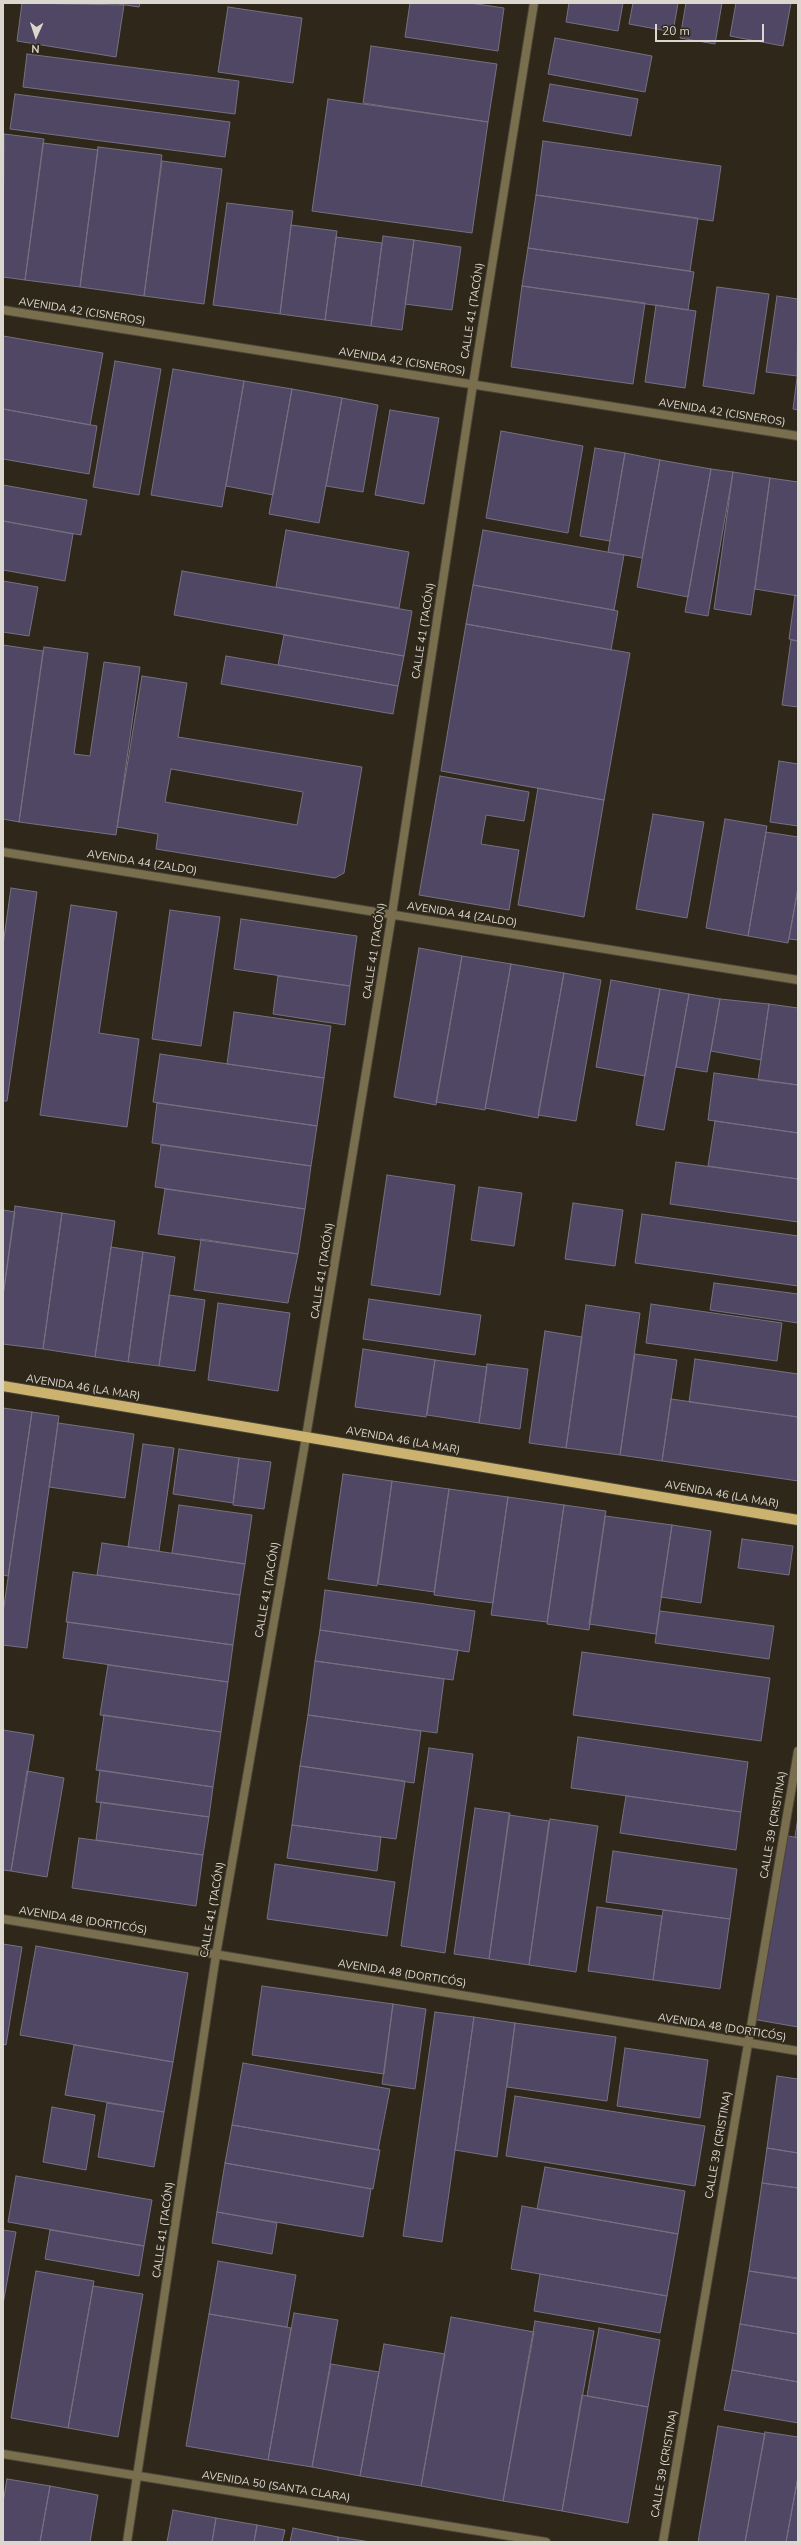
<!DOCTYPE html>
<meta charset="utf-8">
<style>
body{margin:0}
#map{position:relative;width:801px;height:2545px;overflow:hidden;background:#2f281a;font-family:"Nunito Sans",sans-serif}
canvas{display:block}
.frame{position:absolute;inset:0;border:4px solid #dbd7ce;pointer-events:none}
.north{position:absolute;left:16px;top:16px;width:40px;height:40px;-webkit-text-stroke:3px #2f281a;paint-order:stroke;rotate:183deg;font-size:11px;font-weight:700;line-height:16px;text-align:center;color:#dbd7ce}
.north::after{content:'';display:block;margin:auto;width:14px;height:18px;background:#dbd7ce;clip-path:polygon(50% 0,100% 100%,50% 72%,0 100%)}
.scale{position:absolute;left:655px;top:24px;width:109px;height:18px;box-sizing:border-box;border:2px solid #dbd7ce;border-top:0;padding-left:5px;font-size:12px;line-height:14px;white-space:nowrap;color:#dbd7ce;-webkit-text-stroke:3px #2f281a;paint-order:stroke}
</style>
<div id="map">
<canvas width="801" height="2545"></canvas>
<div class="frame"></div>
<div class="north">N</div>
<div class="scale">20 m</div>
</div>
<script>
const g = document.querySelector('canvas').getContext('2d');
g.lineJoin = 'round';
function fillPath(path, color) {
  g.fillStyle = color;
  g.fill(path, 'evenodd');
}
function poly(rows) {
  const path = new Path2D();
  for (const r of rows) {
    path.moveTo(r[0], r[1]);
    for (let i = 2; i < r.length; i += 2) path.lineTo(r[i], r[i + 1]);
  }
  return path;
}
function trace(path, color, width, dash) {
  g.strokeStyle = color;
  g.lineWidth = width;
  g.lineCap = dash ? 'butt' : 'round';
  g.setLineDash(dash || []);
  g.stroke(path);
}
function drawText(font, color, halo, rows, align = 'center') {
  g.font = font + ' "Nunito Sans",sans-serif';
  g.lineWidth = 3.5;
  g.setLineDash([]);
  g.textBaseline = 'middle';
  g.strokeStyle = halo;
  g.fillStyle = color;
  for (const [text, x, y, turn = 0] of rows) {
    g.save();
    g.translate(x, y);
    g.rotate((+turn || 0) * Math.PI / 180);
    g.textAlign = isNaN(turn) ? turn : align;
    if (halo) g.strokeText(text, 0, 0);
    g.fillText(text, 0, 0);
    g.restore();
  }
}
const building = poly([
 [22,3,124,5,116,57,17,41,22,3],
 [113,3,140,3,139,7,113,3],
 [410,3,470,3,504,8,498,51,405,37,410,3],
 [569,3,623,3,618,31,566,22,569,3],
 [633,3,678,3,673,32,629,24,633,3],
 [686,3,722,3,715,44,680,38,686,3],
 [736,3,791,3,783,46,730,36,736,3],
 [228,7,302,18,293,83,218,72,228,7],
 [555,38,652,56,645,92,548,74,555,38],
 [371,46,497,64,488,122,363,103,371,46],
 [27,54,239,81,235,114,23,87,27,54],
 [550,84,638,99,631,136,543,121,550,84],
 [15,94,230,122,225,157,10,129,15,94],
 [328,99,488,122,472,233,312,211,328,99],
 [4,134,44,139,25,280,3,277,4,134],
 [543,141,721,166,713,221,536,195,543,141],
 [43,143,98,150,80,287,25,280,43,143],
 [98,147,162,155,144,296,80,287,98,147],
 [162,161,222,169,204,304,144,296,162,161],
 [536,195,698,218,690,271,528,248,536,195],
 [227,203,293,211,280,314,213,305,227,203],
 [291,225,337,231,325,320,280,314,291,225],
 [383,236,414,240,402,330,371,326,383,236],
 [336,237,382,243,371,326,325,320,336,237],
 [414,240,461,247,452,310,405,304,414,240],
 [528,248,694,272,688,310,522,286,528,248],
 [522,286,645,303,633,384,511,367,522,286],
 [717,287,769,294,754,394,703,386,717,287],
 [777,296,798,299,797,376,766,372,777,296],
 [656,305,696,311,685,388,645,382,656,305],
 [3,336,103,353,90,425,3,409,3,336],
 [115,361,161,369,139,495,93,487,115,361],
 [173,369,244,381,222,507,151,495,173,369],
 [798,370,798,410,793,409,798,370],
 [244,381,292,389,273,495,226,486,244,381],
 [292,389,342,398,319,523,269,514,292,389],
 [342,398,378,405,363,492,326,486,342,398],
 [3,409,97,426,89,474,3,459,3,409],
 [390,410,439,418,424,504,375,495,390,410],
 [501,431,583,446,568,533,486,518,501,431],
 [595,448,625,453,610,541,580,536,595,448],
 [625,453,660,460,642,558,608,552,625,453],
 [660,460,711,469,688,597,637,587,660,460],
 [711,469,733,472,708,616,685,612,711,469],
 [733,472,770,478,751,615,714,609,733,472],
 [770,478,798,482,798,596,755,589,770,478],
 [3,485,87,500,81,535,3,521,3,485],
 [3,521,73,534,65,581,3,570,3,521],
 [286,530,409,552,399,608,276,587,286,530],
 [483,530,624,555,614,610,473,585,483,530],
 [182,571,412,611,404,656,174,615,182,571],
 [3,581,38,587,29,636,3,632,3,581],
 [473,585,618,611,611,650,466,624,473,585],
 [795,595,798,596,798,641,789,639,795,595],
 [466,624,630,653,604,800,441,771,466,624],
 [284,635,404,656,398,686,278,665,284,635],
 [791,640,798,641,798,707,782,705,791,640],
 [3,645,43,651,19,822,3,819,3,645],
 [44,647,88,653,74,754,90,756,104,662,140,667,116,835,19,822,44,647],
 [226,656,398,686,393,714,221,684,226,656],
 [142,676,187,683,178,737,362,767,344,873,335,878,156,849,158,834,117,827,142,676],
 [171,769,303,792,297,825,165,802,171,769],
 [779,761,798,764,798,826,770,822,779,761],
 [440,776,529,792,524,821,486,815,481,844,519,850,509,910,419,895,440,776],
 [538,788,604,800,584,917,518,905,538,788],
 [653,814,704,822,687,918,636,909,653,814],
 [725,819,767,826,748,936,706,928,725,819],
 [766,832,798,837,798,888,788,943,748,936,766,832],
 [11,888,37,892,7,1101,3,1101,3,945,11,888],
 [798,888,798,940,789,939,798,888],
 [71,905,117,912,99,1033,139,1039,127,1127,40,1115,71,905],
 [170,910,220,917,201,1046,152,1039,170,910],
 [241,919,357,936,350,986,234,969,241,919],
 [419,948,462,956,436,1105,394,1097,419,948],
 [462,956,511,964,485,1110,436,1102,462,956],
 [511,964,564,973,538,1118,485,1108,511,964],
 [564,973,601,980,576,1121,538,1115,564,973],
 [278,976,350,986,345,1025,273,1014,278,976],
 [611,980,660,989,645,1076,596,1067,611,980],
 [660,989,689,994,664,1130,636,1125,660,989],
 [689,994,720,999,707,1072,676,1067,689,994],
 [720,999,769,1004,761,1060,711,1051,720,999],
 [769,1004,798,1008,798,1085,758,1080,769,1004],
 [234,1012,331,1026,324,1078,227,1064,234,1012],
 [160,1054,324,1078,317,1126,153,1102,160,1054],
 [714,1073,798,1085,798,1133,708,1120,714,1073],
 [157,1103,317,1126,311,1166,152,1143,157,1103],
 [715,1121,798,1133,798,1179,708,1166,715,1121],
 [161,1145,311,1166,305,1209,155,1187,161,1145],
 [676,1162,798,1179,798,1222,670,1204,676,1162],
 [387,1175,455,1185,440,1295,371,1285,387,1175],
 [479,1187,522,1193,514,1246,471,1240,479,1187],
 [165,1189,305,1209,298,1254,158,1234,165,1189],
 [573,1203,623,1210,615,1266,565,1259,573,1203],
 [15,1206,62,1213,43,1349,3,1344,3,1296,15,1206],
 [3,1210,15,1212,3,1296,3,1210],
 [62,1213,115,1221,95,1357,43,1349,62,1213],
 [642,1214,798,1236,798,1286,635,1263,642,1214],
 [201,1239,298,1254,288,1303,194,1290,201,1239],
 [111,1247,143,1252,128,1362,95,1357,111,1247],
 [143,1252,175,1257,159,1366,128,1362,143,1252],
 [714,1283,798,1294,798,1323,710,1310,714,1283],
 [169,1295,205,1300,195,1371,159,1366,169,1295],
 [369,1299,481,1315,475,1355,363,1339,369,1299],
 [218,1303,290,1313,278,1391,208,1380,218,1303],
 [651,1304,782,1323,777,1361,646,1343,651,1304],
 [586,1305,640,1313,620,1455,566,1448,586,1305],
 [545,1331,582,1337,566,1448,529,1443,545,1331],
 [363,1349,435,1360,426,1417,355,1407,363,1349],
 [635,1354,677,1360,662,1461,620,1455,635,1354],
 [695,1359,798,1374,798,1417,689,1402,695,1359],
 [435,1360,487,1367,479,1423,427,1415,435,1360],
 [487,1364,528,1369,520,1429,479,1423,487,1364],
 [671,1399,798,1417,798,1481,662,1461,671,1399],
 [3,1408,32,1412,8,1576,3,1575,3,1408],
 [32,1412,59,1416,27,1648,3,1645,3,1613,32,1412],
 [58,1423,134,1434,125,1498,49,1487,58,1423],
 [143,1444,174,1448,159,1551,128,1547,143,1444],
 [179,1449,239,1458,233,1503,173,1494,179,1449],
 [239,1458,271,1462,264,1509,233,1505,239,1458],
 [343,1474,392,1481,377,1586,328,1579,343,1474],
 [392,1481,449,1489,434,1592,378,1584,392,1481],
 [449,1489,508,1497,493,1603,434,1595,449,1489],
 [508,1497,564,1505,547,1622,491,1615,508,1497],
 [179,1505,252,1515,245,1564,172,1553,179,1505],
 [564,1505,606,1511,589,1630,547,1624,564,1505],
 [605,1516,672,1525,656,1634,589,1624,605,1516],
 [672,1525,711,1531,701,1603,661,1597,672,1525],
 [742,1539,793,1546,789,1575,738,1568,742,1539],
 [102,1543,245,1564,240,1595,97,1575,102,1543],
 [73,1572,240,1595,233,1645,66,1622,73,1572],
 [325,1590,475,1611,469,1652,320,1630,325,1590],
 [660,1611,774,1626,769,1659,655,1643,660,1611],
 [68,1622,233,1645,228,1682,63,1658,68,1622],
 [320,1630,458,1650,453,1680,315,1661,320,1630],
 [582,1652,770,1678,761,1741,573,1715,582,1652],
 [315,1661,444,1679,437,1733,308,1715,315,1661],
 [108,1665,228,1682,221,1732,100,1715,108,1665],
 [104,1715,221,1732,213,1787,96,1770,104,1715],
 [308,1715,421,1731,414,1783,300,1766,308,1715],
 [3,1730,34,1735,11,1871,3,1870,3,1730],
 [578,1737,748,1762,741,1812,571,1788,578,1737],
 [429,1748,473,1754,445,1953,401,1946,429,1748],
 [300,1766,405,1781,396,1839,292,1825,300,1766],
 [100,1770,213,1787,209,1817,96,1802,100,1770],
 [27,1771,64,1778,47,1877,11,1871,27,1771],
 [626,1796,741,1812,736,1850,620,1833,626,1796],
 [101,1802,209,1817,203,1855,96,1840,101,1802],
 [475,1808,510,1813,489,1959,454,1954,475,1808],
 [509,1815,549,1821,529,1965,489,1959,509,1815],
 [798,1817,798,1838,795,1837,798,1817],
 [550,1819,598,1826,576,1972,529,1965,550,1819],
 [292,1825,381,1837,377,1871,287,1858,292,1825],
 [784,1835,798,1838,798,2027,752,2019,784,1835],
 [79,1838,203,1855,196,1906,72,1888,79,1838],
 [613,1851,737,1869,730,1919,606,1902,613,1851],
 [275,1864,395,1882,387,1936,267,1919,275,1864],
 [597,1907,662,1916,653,1980,588,1971,597,1907],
 [663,1910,730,1919,720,1989,653,1980,663,1910],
 [3,1944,22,1947,6,2045,3,2044,3,1944],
 [36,1946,188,1973,173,2062,20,2035,36,1946],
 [262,1986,393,2004,384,2074,252,2055,262,1986],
 [393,2004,426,2009,415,2089,382,2084,393,2004],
 [435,2012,474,2017,442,2242,403,2236,435,2012],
 [474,2017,515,2023,497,2157,455,2150,474,2017],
 [515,2023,616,2037,607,2101,507,2087,515,2023],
 [74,2045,173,2062,164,2112,65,2095,74,2045],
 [625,2048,708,2060,700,2118,617,2106,625,2048],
 [243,2063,390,2089,378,2150,232,2125,243,2063],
 [777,2076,798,2079,798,2153,767,2148,777,2076],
 [515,2096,705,2126,695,2186,506,2156,515,2096],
 [107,2103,164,2112,154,2167,98,2157,107,2103],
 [52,2107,95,2115,86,2170,43,2162,52,2107],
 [232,2125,380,2150,373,2189,225,2163,232,2125],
 [767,2148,798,2153,798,2188,762,2183,767,2148],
 [225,2163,371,2189,363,2237,217,2212,225,2163],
 [545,2167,685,2191,678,2234,537,2209,545,2167],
 [16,2176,152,2200,144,2246,8,2222,16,2176],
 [762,2183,798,2188,798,2278,749,2271,762,2183],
 [522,2206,678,2234,667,2296,511,2269,522,2206],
 [217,2212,277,2223,272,2254,212,2243,217,2212],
 [3,2230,16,2232,3,2304,3,2230],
 [50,2230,144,2246,139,2276,45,2259,50,2230],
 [218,2261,296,2275,287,2327,209,2314,218,2261],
 [36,2271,94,2281,68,2428,11,2418,36,2271],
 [749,2271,798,2279,798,2334,740,2324,749,2271],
 [540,2274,667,2296,660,2333,534,2311,540,2274],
 [93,2286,143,2294,118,2437,68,2428,93,2286],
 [294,2313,338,2320,312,2467,268,2460,294,2313],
 [209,2314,291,2328,268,2460,186,2446,209,2314],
 [451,2317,534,2332,503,2501,421,2486,451,2317],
 [535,2321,594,2331,562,2511,503,2501,535,2321],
 [740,2324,798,2334,798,2382,732,2370,740,2324],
 [599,2328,660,2340,648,2407,587,2396,599,2328],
 [384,2344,445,2354,421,2486,360,2476,384,2344],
 [331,2364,379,2372,360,2476,312,2467,331,2364],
 [732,2370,798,2382,798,2423,724,2410,732,2370],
 [582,2395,648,2407,628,2523,562,2511,582,2395],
 [718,2426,765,2434,745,2542,698,2542,718,2426],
 [765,2432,798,2437,798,2477,786,2542,745,2542,765,2432],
 [798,2477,798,2542,786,2542,798,2477],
 [7,2479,50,2486,40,2542,3,2542,3,2503,7,2479],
 [50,2486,98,2495,90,2542,40,2542,50,2486],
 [173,2510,216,2518,212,2542,167,2542,173,2510],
 [216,2518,257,2525,254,2542,212,2542,216,2518],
 [257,2525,285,2530,282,2542,254,2542,257,2525],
 [293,2528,338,2537,338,2542,290,2542,293,2528],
 [338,2537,371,2542,338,2542,338,2537]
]);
fillPath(building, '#4f4763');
trace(building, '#757182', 1);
const minor = poly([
 [3,310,798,436],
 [3,852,798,980],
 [3,2454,546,2542],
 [127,2542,216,1955,306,1437,392,914,473,384,534,3],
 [663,2542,798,1751]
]);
const tertiary = poly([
 [3,1919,798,2051]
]);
const primary = poly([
 [3,1386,798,1520]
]);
trace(minor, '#4b4437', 10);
trace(tertiary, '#4b4437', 10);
trace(primary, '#4b4437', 12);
trace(minor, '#796e4e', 8);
trace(tertiary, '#796e4e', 8);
trace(primary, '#cbb36f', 10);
drawText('11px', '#dbd7ce', '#2f281a', [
 ["CALLE 41 (TACÓN)",473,311,-81],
 ["AVENIDA 42 (CISNEROS)",82,312,9],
 ["AVENIDA 42 (CISNEROS)",402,362,9],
 ["AVENIDA 42 (CISNEROS)",722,413,9],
 ["CALLE 41 (TACÓN)",424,631,-81],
 ["AVENIDA 44 (ZALDO)",142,863,9],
 ["AVENIDA 44 (ZALDO)",462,915,9],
 ["CALLE 41 (TACÓN)",375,951,-81],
 ["CALLE 41 (TACÓN)",323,1271,-81],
 ["AVENIDA 46 (LA MAR)",83,1388,9],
 ["AVENIDA 46 (LA MAR)",403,1441,10],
 ["AVENIDA 46 (LA MAR)",722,1495,10],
 ["CALLE 41 (TACÓN)",268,1590,-80],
 ["CALLE 39 (CRISTINA)",774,1825,-80],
 ["CALLE 41 (TACÓN)",213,1910,-80],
 ["AVENIDA 48 (DORTICÓS)",83,1921,9],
 ["AVENIDA 48 (DORTICÓS)",402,1974,9],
 ["AVENIDA 48 (DORTICÓS)",722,2028,9],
 ["CALLE 39 (CRISTINA)",719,2145,-80],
 ["CALLE 41 (TACÓN)",164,2230,-82],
 ["CALLE 39 (CRISTINA)",665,2464,-80],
 ["AVENIDA 50 (SANTA CLARA)",276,2487,9]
]);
</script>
